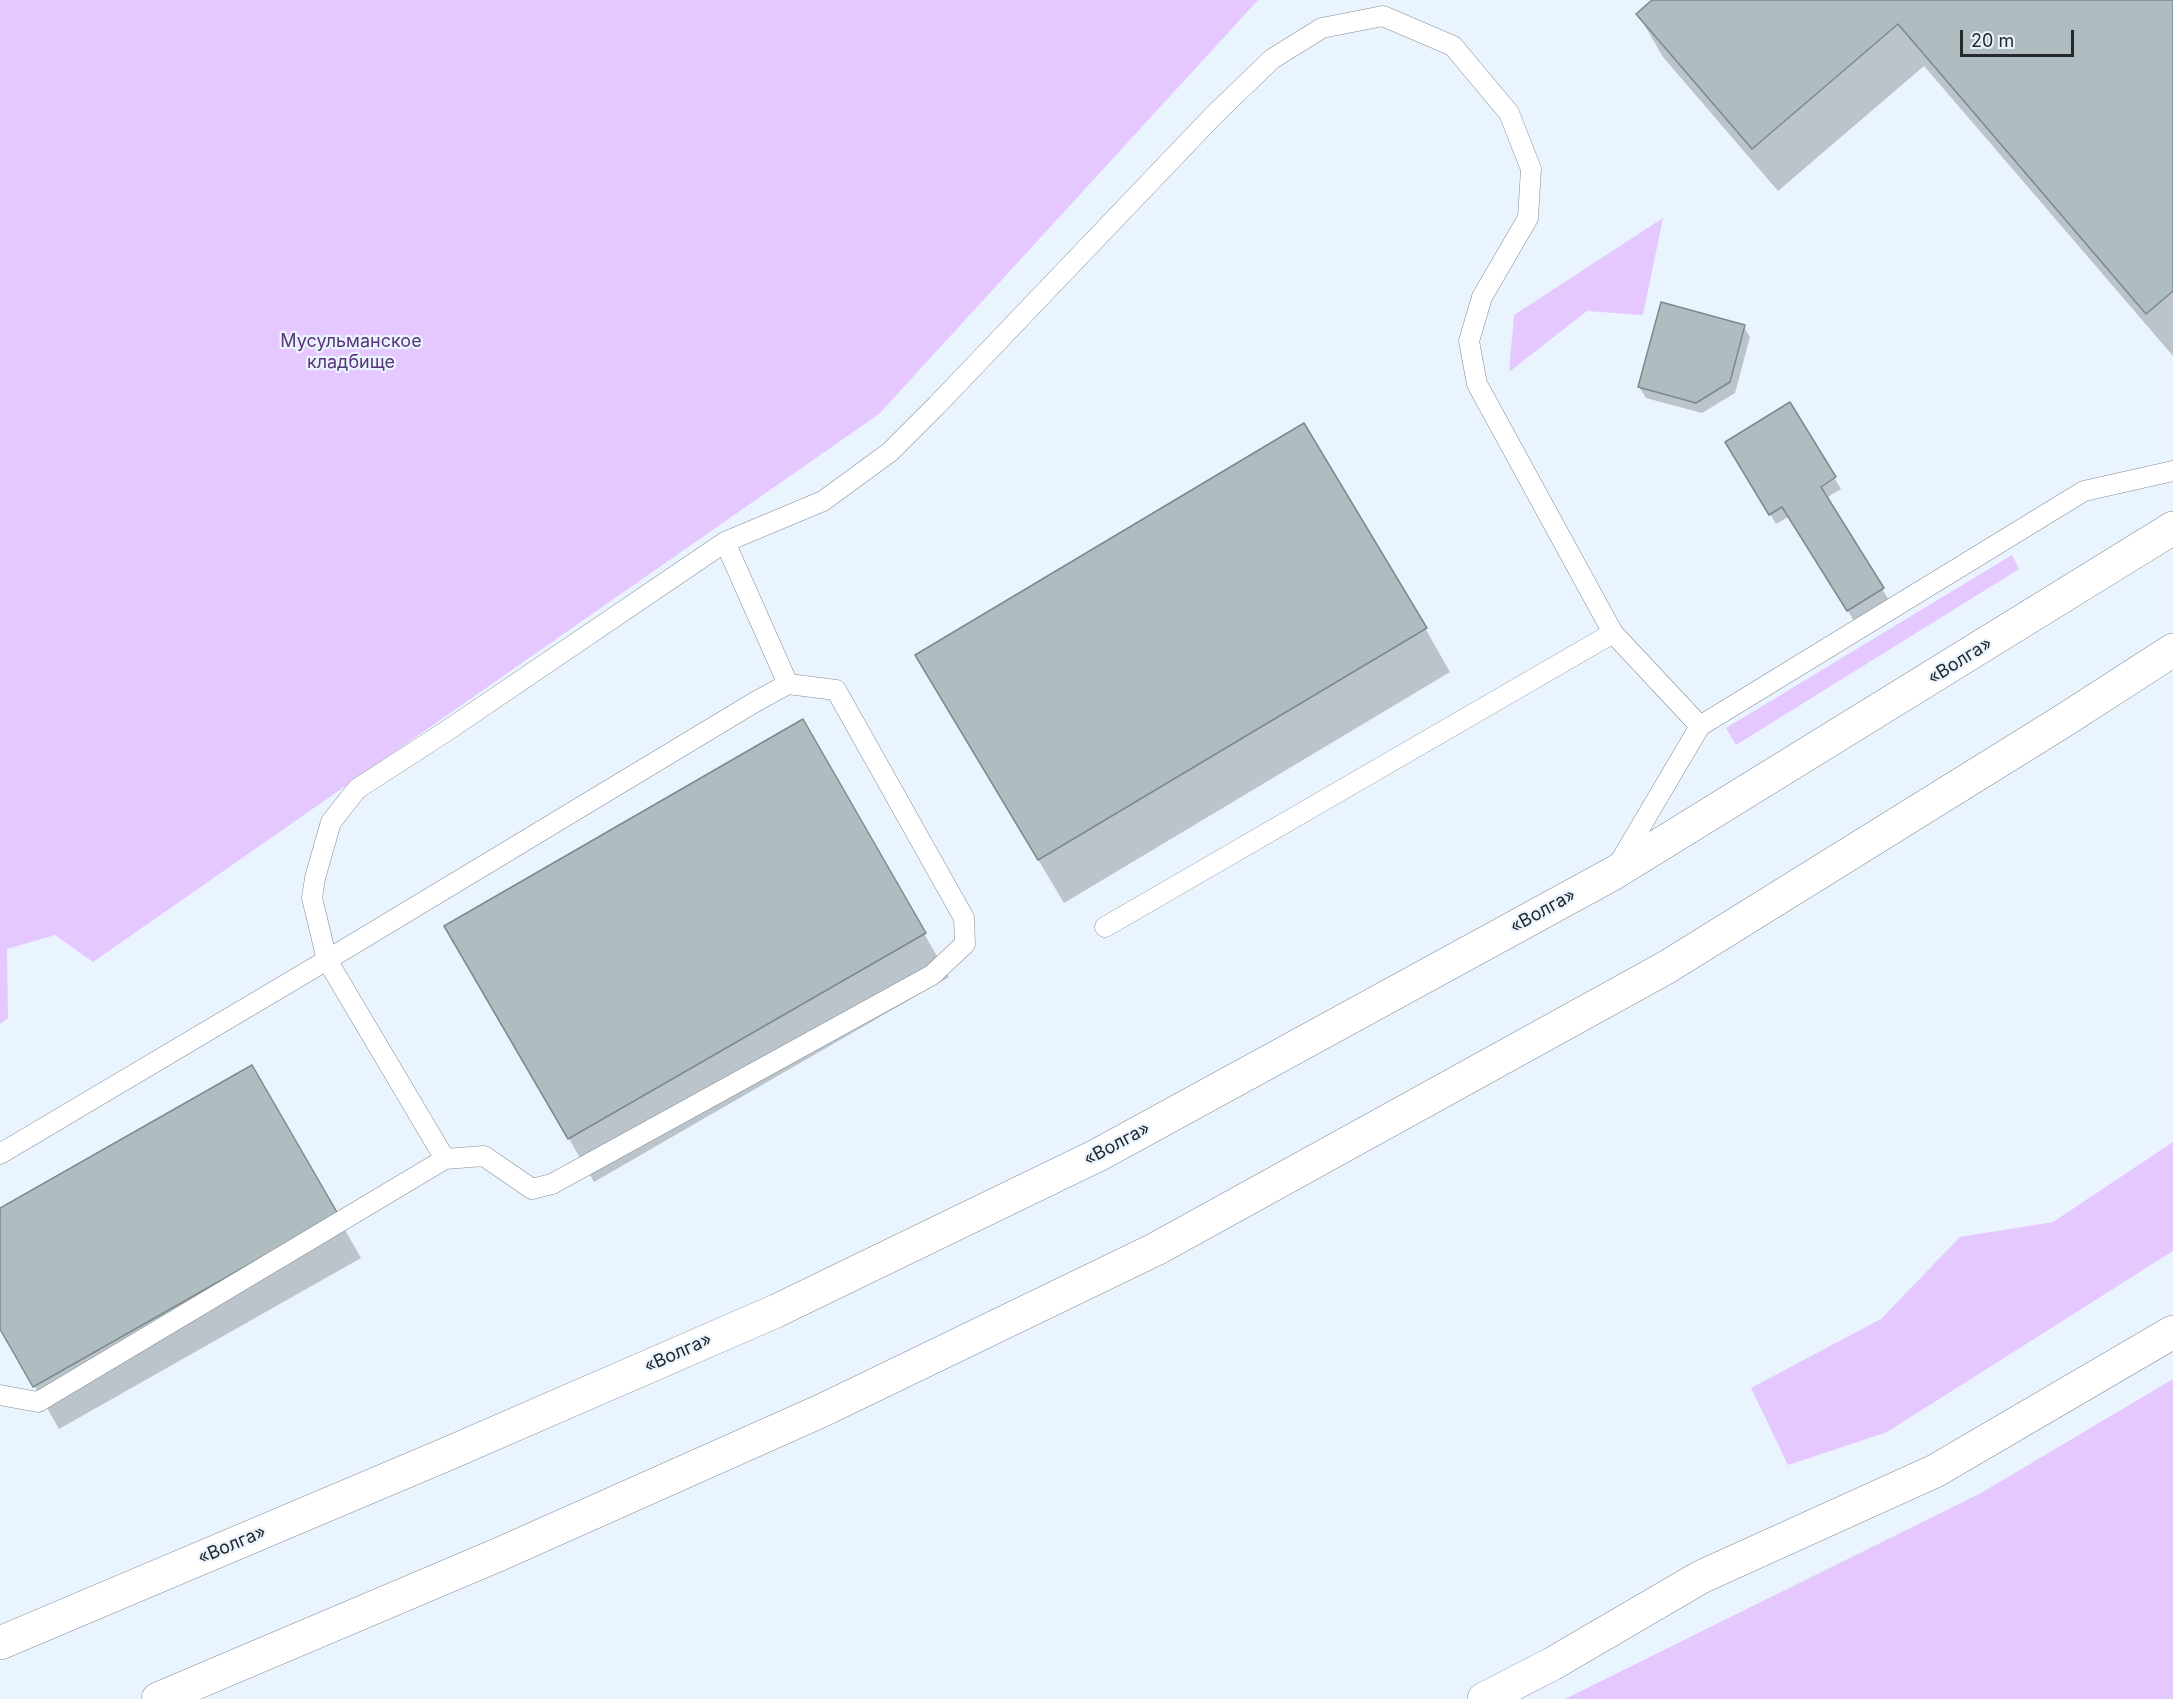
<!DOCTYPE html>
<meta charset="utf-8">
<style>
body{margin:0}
#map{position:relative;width:2173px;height:1699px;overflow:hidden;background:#eaf4fe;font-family:Inter,sans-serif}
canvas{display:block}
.scale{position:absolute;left:1960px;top:30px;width:114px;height:27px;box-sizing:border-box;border:3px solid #25292c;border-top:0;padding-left:8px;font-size:18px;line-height:21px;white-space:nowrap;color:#25292c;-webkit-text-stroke:4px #eaf4fe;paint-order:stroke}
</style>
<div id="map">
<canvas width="2173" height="1699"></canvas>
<div class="scale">20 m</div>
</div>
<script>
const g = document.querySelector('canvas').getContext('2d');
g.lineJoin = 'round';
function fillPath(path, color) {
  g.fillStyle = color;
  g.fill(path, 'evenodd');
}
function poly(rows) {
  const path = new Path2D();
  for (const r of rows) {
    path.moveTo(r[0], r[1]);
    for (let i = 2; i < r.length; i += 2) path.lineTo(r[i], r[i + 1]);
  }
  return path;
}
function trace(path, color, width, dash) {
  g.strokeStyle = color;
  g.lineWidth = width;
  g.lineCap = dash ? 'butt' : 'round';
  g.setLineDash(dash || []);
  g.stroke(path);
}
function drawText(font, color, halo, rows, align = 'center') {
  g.font = font + ' Inter,sans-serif';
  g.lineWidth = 4.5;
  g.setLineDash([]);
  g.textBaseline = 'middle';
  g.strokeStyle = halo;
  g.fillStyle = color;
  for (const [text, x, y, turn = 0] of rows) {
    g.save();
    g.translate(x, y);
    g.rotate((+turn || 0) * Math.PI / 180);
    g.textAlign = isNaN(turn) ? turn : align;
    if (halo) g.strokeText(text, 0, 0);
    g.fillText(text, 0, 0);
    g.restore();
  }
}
fillPath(poly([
 [0,0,1258,0,879,414,93,962,55,935,7,949,8,1018,0,1024],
 [1663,218,1643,315,1587,311,1509,372,1514,315],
 [2012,555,2019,569,1736,745,1726,728],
 [2173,1142,2173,1251,1887,1432,1788,1465,1751,1388,1881,1319,1960,1237,2053,1222],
 [2173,1379,2173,1699,1565,1699,1981,1493]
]), '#e4c8ff');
fillPath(poly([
 [1654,0,2173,0,2173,356,1924,66,1778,191,1663,57,1638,14],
 [1744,327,1750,337,1735,393,1702,413,1646,398,1639,387],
 [1790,404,1841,489,1826,498,1889,600,1854,621,1790,516,1776,524,1727,442],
 [1425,628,1450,672,1064,903,942,699],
 [802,721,949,977,594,1182,446,926],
 [252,1067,361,1258,59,1429,0,1326,0,1210]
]), '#0003');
const building = poly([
 [1652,0,2173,0,2173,291,2146,314,1898,24,1752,149,1636,14,1652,0],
 [1661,302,1745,325,1730,382,1696,403,1638,387,1661,302],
 [1790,402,1836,477,1821,487,1884,588,1847,611,1782,507,1769,515,1725,442,1790,402],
 [1304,423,1427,628,1038,860,915,655,1304,423],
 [803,719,926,933,568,1139,444,926,803,719],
 [252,1065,338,1214,33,1387,0,1329,0,1208,252,1065]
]);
fillPath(building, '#afbdc1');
trace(building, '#7c8a8e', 1.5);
const service = poly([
 [725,542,788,684],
 [1618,865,1700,726,2084,491,2173,471],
 [1105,927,1613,633],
 [0,1154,327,960,755,702,788,684,836,690,964,918,965,944,932,975,552,1184,532,1189,484,1156,445,1159,327,960,312,898,315,878,331,822,357,789,448,730,725,542,823,501,890,452,937,405,1214,115,1272,59,1322,28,1383,16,1453,46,1509,113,1531,169,1528,218,1482,297,1469,341,1477,384,1613,633,1700,726],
 [0,1395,38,1402,445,1159]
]);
const minor = poly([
 [1484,1699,1552,1664,1701,1577,1935,1471,2173,1332]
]);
const trunk = poly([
 [0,1643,447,1454,776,1311,1098,1155,1614,873,2173,528],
 [158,1699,500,1554,823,1410,1156,1249,1667,967,2063,721,2173,650]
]);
trace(service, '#848d96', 21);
trace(minor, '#848d96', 34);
trace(trunk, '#848d96', 34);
trace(service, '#fff', 20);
trace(minor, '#fff', 33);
trace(trunk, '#fff', 33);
drawText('18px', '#5a3478', '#eaf4fe', [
 ["Мусульманское",351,342],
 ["кладбище",351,363]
]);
drawText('18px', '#25292c', '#eaf4fe', [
 ["«Волга»",1960,661,-32],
 ["«Волга»",1543,911,-29],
 ["«Волга»",1117,1144,-28],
 ["«Волга»",678,1353,-24],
 ["«Волга»",232,1545,-23]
]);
</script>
